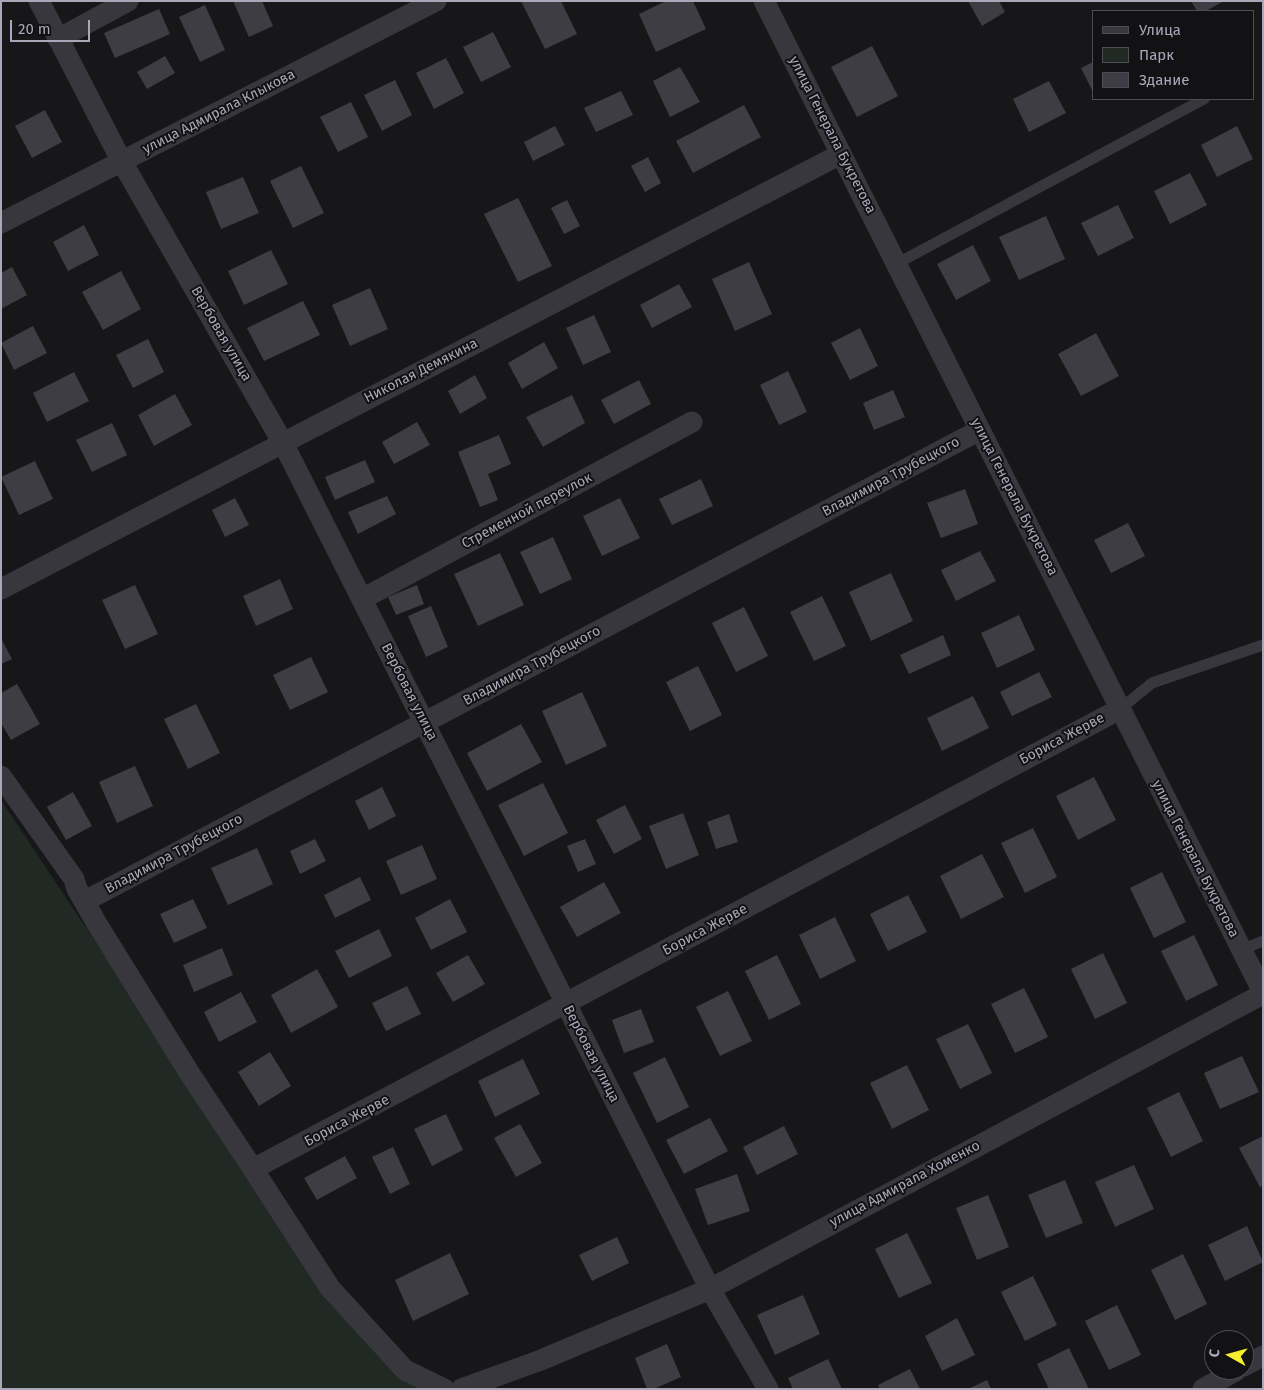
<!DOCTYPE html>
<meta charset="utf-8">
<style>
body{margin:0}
#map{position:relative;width:1264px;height:1390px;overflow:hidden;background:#171719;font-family:"Fira Sans",sans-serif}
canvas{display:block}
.frame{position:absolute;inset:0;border:2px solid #a8a8b9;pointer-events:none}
.legend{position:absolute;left:1092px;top:10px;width:162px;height:90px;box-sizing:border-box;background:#121114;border:1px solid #4e4d56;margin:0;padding:6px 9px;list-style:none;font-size:15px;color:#a8a8b9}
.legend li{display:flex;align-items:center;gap:10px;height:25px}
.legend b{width:25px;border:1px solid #4e4d56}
.north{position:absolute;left:1204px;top:1330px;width:50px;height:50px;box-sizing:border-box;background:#121114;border:1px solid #4e4d56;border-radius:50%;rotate:277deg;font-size:14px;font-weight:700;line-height:20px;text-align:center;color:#a8a8b9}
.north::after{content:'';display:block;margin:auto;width:18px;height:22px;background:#f7ef30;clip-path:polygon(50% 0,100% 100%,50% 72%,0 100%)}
.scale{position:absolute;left:10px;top:20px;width:80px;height:22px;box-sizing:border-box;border:2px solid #a8a8b9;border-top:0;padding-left:6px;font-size:15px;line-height:18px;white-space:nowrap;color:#a8a8b9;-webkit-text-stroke:4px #121114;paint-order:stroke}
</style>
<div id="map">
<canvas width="1264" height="1390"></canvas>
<div class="frame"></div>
<ul class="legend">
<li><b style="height:6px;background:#38373e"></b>Улица</li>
<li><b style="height:14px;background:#202924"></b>Парк</li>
<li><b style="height:14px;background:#3e3d43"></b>Здание</li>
</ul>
<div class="north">С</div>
<div class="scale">20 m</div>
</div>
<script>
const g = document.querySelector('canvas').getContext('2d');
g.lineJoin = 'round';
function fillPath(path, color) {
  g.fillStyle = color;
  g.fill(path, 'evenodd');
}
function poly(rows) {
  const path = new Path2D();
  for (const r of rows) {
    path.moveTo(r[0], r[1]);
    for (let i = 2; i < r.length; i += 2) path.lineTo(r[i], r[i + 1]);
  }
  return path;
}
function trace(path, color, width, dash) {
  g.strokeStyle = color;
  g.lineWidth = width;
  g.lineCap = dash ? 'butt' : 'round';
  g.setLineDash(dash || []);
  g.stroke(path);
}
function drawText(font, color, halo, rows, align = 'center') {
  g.font = font + ' "Fira Sans",sans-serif';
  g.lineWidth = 4;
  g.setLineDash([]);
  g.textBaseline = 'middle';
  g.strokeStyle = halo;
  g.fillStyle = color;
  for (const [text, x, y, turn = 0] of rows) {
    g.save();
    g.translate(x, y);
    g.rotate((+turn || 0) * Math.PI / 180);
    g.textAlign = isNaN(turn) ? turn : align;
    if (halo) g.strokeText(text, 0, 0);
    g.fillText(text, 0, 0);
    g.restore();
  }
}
fillPath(poly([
 [1,800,341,1311,449,1389,1,1389]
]), '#202924');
fillPath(poly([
 [233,1,262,1,273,26,249,37],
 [521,1,561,1,577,34,545,49],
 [666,1,693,1,706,29,656,52,639,14],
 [968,1,999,1,1005,12,982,26],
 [1191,1,1224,1,1206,11,1197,11],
 [205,5,225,50,200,62,179,17],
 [159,9,170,34,115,58,104,33],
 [493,32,511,67,481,82,463,47],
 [872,46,898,96,857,117,831,67],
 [165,56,175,73,147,89,137,72],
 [446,58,464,93,434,109,416,73],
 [1093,62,1093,92,1081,68],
 [680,67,700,102,670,117,653,81],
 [395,80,412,115,382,131,364,95],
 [1049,81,1066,113,1029,132,1013,99],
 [621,91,633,115,596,132,584,108],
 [351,102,368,137,338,152,320,117],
 [744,105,761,137,693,173,676,141],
 [45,110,62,142,32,158,15,126],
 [555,126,565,145,533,161,524,142],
 [1237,126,1253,159,1217,177,1201,145],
 [648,157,661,183,645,192,631,166],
 [301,166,324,213,293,228,270,181],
 [1190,173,1207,205,1170,224,1154,191],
 [243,177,259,213,221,229,206,192],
 [518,198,552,266,518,282,484,214],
 [567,200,580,226,564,234,551,208],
 [1118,205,1134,238,1098,256,1081,223],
 [1046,216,1065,259,1019,280,999,237],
 [84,225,99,255,68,271,53,242],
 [973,245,991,281,956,300,937,264],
 [271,250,288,284,244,305,228,271],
 [749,262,772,314,735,331,712,279],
 [12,267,27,295,1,309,1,273],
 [121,271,141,309,103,330,82,292],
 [679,284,692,307,652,328,640,305],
 [370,288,388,329,350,346,332,305],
 [303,301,320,335,264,361,247,328],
 [594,315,611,352,583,365,566,328],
 [33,326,47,353,14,370,1,343],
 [860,328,878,366,850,380,831,343],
 [1096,333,1119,376,1081,396,1058,354],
 [148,339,164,372,133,388,116,355],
 [544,342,558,368,522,389,508,363],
 [788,371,807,412,779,425,760,385],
 [74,372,89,401,47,422,33,393],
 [475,375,487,398,460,414,448,391],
 [639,380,651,404,614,424,601,400],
 [893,390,905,417,874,430,863,403],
 [175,394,192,425,154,446,138,415],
 [572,395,585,423,543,447,526,417],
 [417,422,430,445,394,464,382,442],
 [112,423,127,455,92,472,76,440],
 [499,435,511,464,488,474,498,500,480,507,458,452],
 [365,460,375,482,335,500,325,477],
 [35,461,53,499,19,515,1,477],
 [701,479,713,506,672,525,659,499],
 [965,489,978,524,941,538,927,503],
 [387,496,396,514,358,534,348,512],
 [235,498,249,525,225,537,212,510],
 [620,498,640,538,602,556,583,516],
 [1128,523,1145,556,1111,573,1094,540],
 [553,537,572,579,540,594,520,552],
 [980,551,996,581,956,601,941,570],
 [500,553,524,605,478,626,454,574],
 [891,573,913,621,871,641,849,592],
 [280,579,293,609,256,626,243,596],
 [135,585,158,634,125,649,102,600],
 [417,585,424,604,396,615,388,597],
 [822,596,846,646,814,661,790,612],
 [431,606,448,647,426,657,408,616],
 [744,607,768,656,736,672,712,623],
 [1019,615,1035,650,997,668,981,633],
 [943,635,951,655,909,674,900,655],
 [1,638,12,659,1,664],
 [311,657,328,692,290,710,273,675],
 [698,666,722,715,690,731,666,682],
 [1039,672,1052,697,1012,716,1000,692],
 [17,684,40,724,11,740,1,723,1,693],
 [582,692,607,746,566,765,542,711],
 [973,696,989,728,942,751,927,718],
 [196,704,220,753,188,769,164,719],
 [521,724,542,762,487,791,467,753],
 [135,766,153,806,117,823,99,782],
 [1094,777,1116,820,1078,840,1056,796],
 [543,783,568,833,524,856,498,805],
 [382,787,396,816,369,830,355,801],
 [73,792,92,826,66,840,47,807],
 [625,805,642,839,614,854,596,820],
 [683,813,699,855,666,869,649,826],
 [729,814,738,842,716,849,707,822],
 [1033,828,1057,877,1025,893,1001,843],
 [315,839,326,861,300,874,290,851],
 [585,839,596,864,578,872,567,846],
 [422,845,437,879,401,895,386,861],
 [257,848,273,884,228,905,211,868],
 [982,854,1004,897,961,919,940,876],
 [1162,872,1186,922,1154,938,1130,888],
 [360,877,371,900,335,918,324,895],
 [604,882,621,913,577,937,560,907],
 [908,895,927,932,888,951,870,914],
 [193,899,207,928,174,943,160,914],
 [450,899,467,932,431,950,415,918],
 [835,917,856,961,820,979,799,935],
 [379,929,392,956,349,978,335,951],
 [1194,935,1218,985,1186,1001,1161,951],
 [222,948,233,975,194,992,183,965],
 [1103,953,1127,1003,1095,1019,1071,969],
 [468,955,485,984,453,1002,436,973],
 [777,955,801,1004,769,1020,745,971],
 [317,969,338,1007,291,1033,271,995],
 [407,986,421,1014,386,1031,372,1003],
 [1024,988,1048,1037,1015,1053,991,1004],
 [728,991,752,1041,720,1056,696,1007],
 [241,992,257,1022,219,1042,204,1012],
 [641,1009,654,1042,624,1053,612,1020],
 [968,1024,992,1073,960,1089,936,1039],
 [270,1052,291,1086,259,1106,238,1072],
 [1242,1056,1259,1092,1220,1109,1204,1073],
 [665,1057,689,1107,657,1123,633,1073],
 [523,1059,540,1094,495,1117,478,1081],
 [907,1065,929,1110,892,1129,870,1083],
 [1179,1092,1203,1141,1171,1157,1147,1108],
 [446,1114,463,1150,432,1166,414,1129],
 [710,1118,728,1151,684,1174,666,1140],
 [520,1124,542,1163,516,1177,494,1138],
 [784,1126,798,1154,757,1175,743,1147],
 [1263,1136,1263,1186,1260,1187,1239,1148],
 [393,1147,410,1184,390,1194,372,1157],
 [345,1156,357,1178,317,1200,304,1178],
 [1134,1165,1154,1209,1115,1227,1095,1182],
 [737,1174,750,1211,708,1225,695,1189],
 [1065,1180,1083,1223,1046,1238,1028,1195],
 [988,1195,1009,1247,977,1260,956,1208],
 [1247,1226,1263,1262,1225,1281,1208,1245],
 [907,1233,932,1283,899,1298,875,1249],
 [617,1237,629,1263,592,1281,579,1255],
 [450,1253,469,1294,413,1321,395,1280],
 [1183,1254,1207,1304,1175,1320,1151,1270],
 [1033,1276,1057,1325,1025,1341,1001,1292],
 [803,1295,820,1334,775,1355,757,1315],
 [1117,1305,1141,1355,1109,1370,1085,1321],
 [957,1318,975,1355,942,1371,925,1336],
 [667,1344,681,1377,654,1389,647,1389,635,1358],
 [1069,1348,1089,1389,1049,1389,1037,1364],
 [828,1359,842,1389,793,1389,788,1378],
 [910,1369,920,1389,880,1389,878,1385],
 [987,1380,991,1389,968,1389]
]), '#3e3d43');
trace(poly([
 [896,264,1204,99],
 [1120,709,1152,683,1263,645],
 [1241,950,1263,941]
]), '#38373e', 11);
trace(poly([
 [39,1,122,162,283,443,710,1289,768,1389],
 [764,1,1263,992],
 [58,39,128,1],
 [1,223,436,1],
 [1,589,841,154],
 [362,599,692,422],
 [1,776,74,879,77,889,97,924,190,1074,253,1169,1120,709],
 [85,901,980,430],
 [253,1169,330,1288,405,1370,444,1389],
 [1244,1366,1263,1356],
 [461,1389,541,1360,710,1289,1263,994],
 [1203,1389,1237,1370]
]), '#38373e', 21);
drawText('14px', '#a8a8b9', '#121114', [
 ["улица Адмирала Клыкова",219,112,-27],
 ["улица Генерала Букретова",832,135,63],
 ["Вербовая улица",221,334,60],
 ["Николая Демякина",421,371,-27],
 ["Владимира Трубецкого",891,477,-28],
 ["улица Генерала Букретова",1014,497,63],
 ["Стременной переулок",527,511,-28],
 ["Владимира Трубецкого",532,666,-28],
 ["Вербовая улица",409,692,63],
 ["Бориса Жерве",1062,739,-28],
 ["Владимира Трубецкого",174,854,-28],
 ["улица Генерала Букретова",1195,859,63],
 ["Бориса Жерве",705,930,-28],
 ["Вербовая улица",591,1054,63],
 ["Бориса Жерве",347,1121,-28],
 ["улица Адмирала Хоменко",905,1184,-28]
]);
</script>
